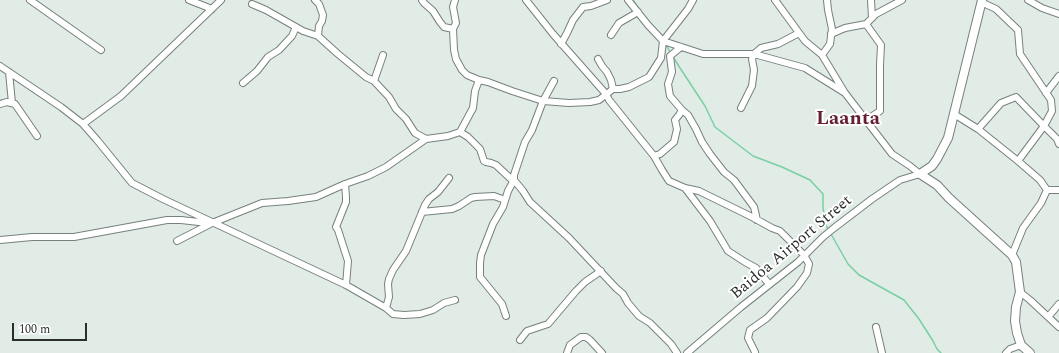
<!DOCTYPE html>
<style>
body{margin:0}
#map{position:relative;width:1059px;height:353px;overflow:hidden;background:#e1ece6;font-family:Spectral,serif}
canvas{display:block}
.scale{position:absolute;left:12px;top:323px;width:75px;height:18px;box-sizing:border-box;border:2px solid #2b2f2c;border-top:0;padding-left:5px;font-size:12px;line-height:14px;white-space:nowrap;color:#2b2f2c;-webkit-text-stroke:3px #fff;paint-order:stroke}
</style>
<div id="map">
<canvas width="1059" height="353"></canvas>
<div class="scale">100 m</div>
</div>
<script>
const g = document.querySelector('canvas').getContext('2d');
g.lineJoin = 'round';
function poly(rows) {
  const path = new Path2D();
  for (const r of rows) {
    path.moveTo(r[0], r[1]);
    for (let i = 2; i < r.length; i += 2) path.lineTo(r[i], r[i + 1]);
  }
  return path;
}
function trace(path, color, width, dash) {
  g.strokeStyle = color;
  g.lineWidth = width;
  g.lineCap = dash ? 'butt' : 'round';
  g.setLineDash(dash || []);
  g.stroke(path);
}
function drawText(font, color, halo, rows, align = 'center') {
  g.font = font + ' Spectral,serif';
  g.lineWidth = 4;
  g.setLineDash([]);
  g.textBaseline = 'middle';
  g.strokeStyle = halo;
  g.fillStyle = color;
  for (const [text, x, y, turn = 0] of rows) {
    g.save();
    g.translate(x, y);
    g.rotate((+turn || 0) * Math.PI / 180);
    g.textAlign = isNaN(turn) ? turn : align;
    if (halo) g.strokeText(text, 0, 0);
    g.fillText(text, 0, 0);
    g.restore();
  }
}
trace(poly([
 [633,0,640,10],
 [665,43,670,52],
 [672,55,680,68,705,106,715,127,753,156,782,167,810,180,823,194,823,207,825,223,829,231],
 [831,234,848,264,859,275,904,300,919,319,933,341,937,349,941,353]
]), '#79cfa3', 1.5);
const minor = poly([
 [30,0,101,50],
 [189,0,212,9],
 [315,0,319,4,323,15,322,21,319,26,318,36],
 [422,0,424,3,433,11,440,22,444,27,453,29],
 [455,0,453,7,456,23,453,29,454,50,456,59,462,70,467,75,479,80],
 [526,0,553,34,606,94,609,100,654,156,662,170,669,181,685,188,710,221,728,251,745,262,756,268,769,284],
 [628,0,648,25,663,41,703,54,754,54,805,68,845,93],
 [775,0,805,41,822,55,845,93,892,154,910,166,920,174],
 [871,0,872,18],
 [1028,0,1042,8,1059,14],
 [981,2,996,9,1018,30,1020,54,1051,100,1052,111,1044,126,1057,139,1059,144],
 [252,4,266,10,303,31,318,36,338,54,366,77,374,81,389,97,396,109,406,119,415,133,426,139],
 [831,34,845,28,866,24,876,14,902,0],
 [611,35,619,23,638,12],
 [561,44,567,33,573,20,583,7,591,6,607,0],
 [681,47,670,56,672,72,668,84,670,96,682,110,688,115,696,129,702,142,710,154,724,172,734,180,754,207,757,220],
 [822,55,830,44,832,29,828,10,827,0],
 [598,59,602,66,607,72,611,80,613,89],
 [0,66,61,107,83,124,97,140,132,183,163,199,346,285,386,308,393,314,404,315,420,314,433,310,444,303,455,300],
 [9,72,12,103],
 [374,81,383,55],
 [243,83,257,71,268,57,279,50,292,36,296,27],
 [1046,93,1059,76],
 [0,104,7,102,15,104,37,136],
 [741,108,752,86,754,70,752,59,754,54,761,48,778,44,799,33],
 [954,114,978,129,1018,161,1040,180,1047,190],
 [866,120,880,111,880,65,881,45,866,24],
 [83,124,121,96,221,0],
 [978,129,1001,103,1016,97,1044,126,1018,161],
 [460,132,468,137,480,149,484,161,486,162,491,163,496,165,511,179,514,180,523,191,530,202,569,238,616,288,623,294,628,303,639,316,650,323,671,344,677,353],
 [654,156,660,154,674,142,677,129,675,120,679,115,682,110],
 [345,184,346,197,346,202,336,227,338,230,348,261,346,285],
 [685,188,699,191,752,217,772,228,780,231,804,255,809,264,807,273,797,287,767,318,750,330,748,338,755,352],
 [1047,190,1059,190],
 [422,212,452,209,459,206,471,198,475,197,494,196,505,200],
 [0,240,32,237,74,237,167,220,181,220,208,223],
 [177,241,212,223,262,203,288,201,316,197,345,184,368,176,386,167,426,139,448,136,460,132,473,108,475,91,479,80,488,82,512,91,543,101,569,103,590,102,599,100,613,89,620,89,629,87,649,77,661,58,663,41,688,9,693,0],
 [1012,255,1023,228,1041,203,1047,190],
 [1020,292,1030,300,1059,327],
 [386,308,389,297,388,284,389,279,393,270,406,251,425,205,429,199,438,192,449,178],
 [506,316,502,304,480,277,480,263,481,255,493,224,503,207,508,191,514,180,514,175,525,142,532,130,543,101,554,81],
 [1048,317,1059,304],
 [876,327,882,353],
 [520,340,527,331,548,324,576,291,585,282,601,271],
 [567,353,570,345,581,337,586,337,590,340,602,353],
 [687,353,741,307,798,262,823,237,834,228,872,199,900,180,920,174],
 [1006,353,1010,349,1021,345]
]);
const major = poly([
 [982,0,948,138,937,159,932,166,920,174,937,185,949,198,1012,255,1016,262,1020,292,1016,307,1015,321,1017,333,1021,345,1030,353]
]);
trace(minor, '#77817b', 8);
trace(major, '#77817b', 10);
trace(minor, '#fff', 6);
trace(major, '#fff', 8);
drawText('16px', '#2b2f2c', '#fff', [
 ["Baidoa Airport Street",792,248,-40]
]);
drawText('bold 20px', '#641f32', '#fff', [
 ["Laanta",848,120]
]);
</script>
